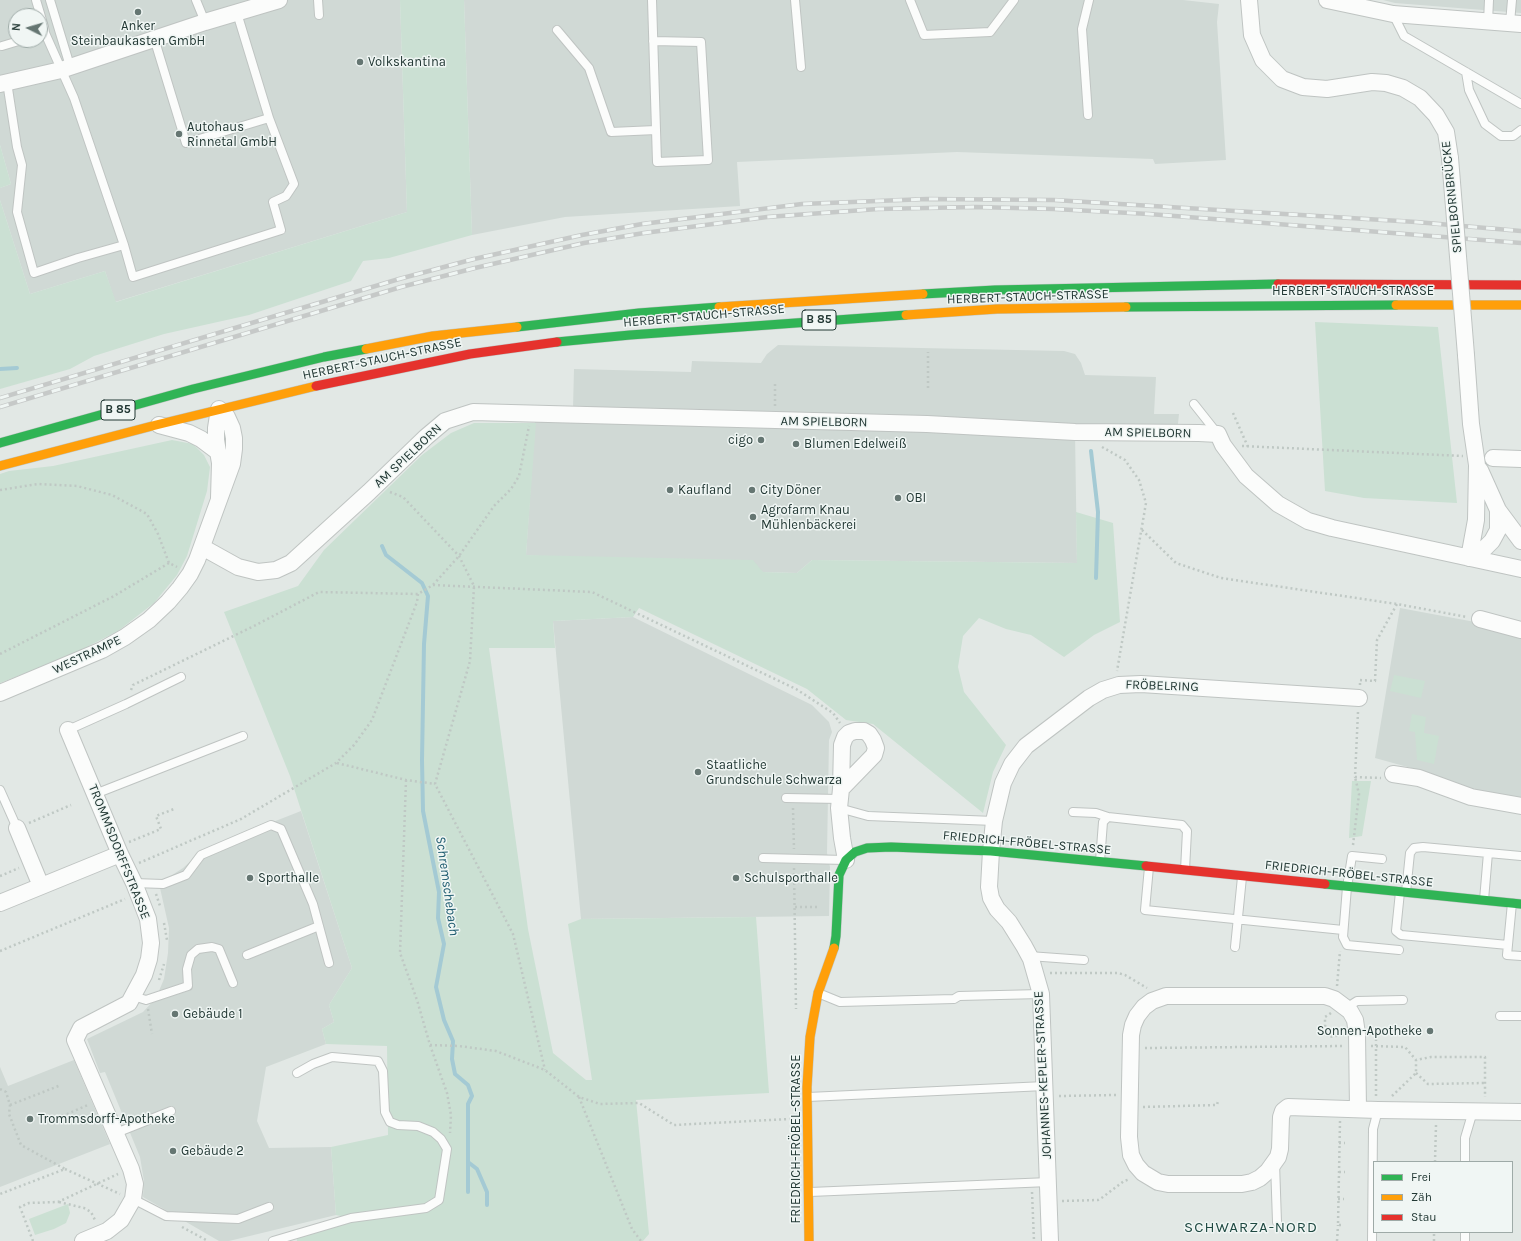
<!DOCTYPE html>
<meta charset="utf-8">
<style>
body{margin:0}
#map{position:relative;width:1521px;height:1241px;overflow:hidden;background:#e2e8e5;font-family:Karla,sans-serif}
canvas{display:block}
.legend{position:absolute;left:1373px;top:1161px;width:140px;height:72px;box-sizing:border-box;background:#f0f6f4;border:1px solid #9eaaa7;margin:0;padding:5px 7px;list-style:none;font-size:12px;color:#223834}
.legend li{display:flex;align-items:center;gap:8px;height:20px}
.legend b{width:20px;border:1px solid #9eaaa7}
.north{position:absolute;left:8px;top:8px;width:40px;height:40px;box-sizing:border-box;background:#f0f6f4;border:1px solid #9eaaa7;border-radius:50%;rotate:275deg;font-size:11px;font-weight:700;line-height:16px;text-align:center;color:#223834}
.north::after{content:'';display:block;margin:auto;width:14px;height:18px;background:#657672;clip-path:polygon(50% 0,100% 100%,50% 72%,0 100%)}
</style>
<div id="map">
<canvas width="1521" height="1241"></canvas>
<ul class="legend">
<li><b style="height:5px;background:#30b455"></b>Frei</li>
<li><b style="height:5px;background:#ff9f0a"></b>Zäh</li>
<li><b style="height:5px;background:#e5322d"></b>Stau</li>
</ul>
<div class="north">N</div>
</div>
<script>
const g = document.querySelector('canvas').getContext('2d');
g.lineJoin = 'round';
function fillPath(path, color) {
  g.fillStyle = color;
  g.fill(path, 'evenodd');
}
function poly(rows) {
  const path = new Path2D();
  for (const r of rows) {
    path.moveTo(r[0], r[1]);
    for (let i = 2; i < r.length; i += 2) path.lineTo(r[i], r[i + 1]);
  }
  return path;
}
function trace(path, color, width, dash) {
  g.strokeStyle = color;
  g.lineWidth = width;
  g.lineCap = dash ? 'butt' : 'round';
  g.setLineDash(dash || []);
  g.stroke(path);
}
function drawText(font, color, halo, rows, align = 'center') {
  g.font = font + ' Karla,sans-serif';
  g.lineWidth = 3;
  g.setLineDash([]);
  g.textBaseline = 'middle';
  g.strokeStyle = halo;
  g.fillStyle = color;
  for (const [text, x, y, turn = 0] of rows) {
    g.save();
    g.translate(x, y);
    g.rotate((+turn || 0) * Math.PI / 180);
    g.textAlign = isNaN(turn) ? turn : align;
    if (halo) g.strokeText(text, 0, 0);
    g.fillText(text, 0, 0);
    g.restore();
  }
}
fillPath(poly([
 [0,0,400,0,407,212,115,302,105,271,30,294,0,200,0,188,11,184,0,145],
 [16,16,40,16,40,40,16,40],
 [464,0,1183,0,1219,4,1217,22,1226,160,1155,164,1153,159,957,152,737,162,740,206,565,217,472,235],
 [1383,0,1521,0,1521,13,1395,3],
 [778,345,1064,351,1075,354,1081,363,1085,375,1156,377,1154,414,1179,414,1177,433,1075,432,1077,563,812,560,797,573,763,572,526,555,536,407,573,408,574,369,691,372,692,361,761,363,767,354],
 [1400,608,1475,622,1521,634,1521,801,1451,785,1433,774,1375,758],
 [633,617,812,705,829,722,832,732,829,740,827,853,830,867,829,916,581,919,553,621],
 [301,811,352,968,329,1005,334,1022,322,1029,326,1044,266,1067,257,1121,269,1148,331,1147,336,1215,229,1241,219,1241,143,1197,144,1181,140,1157,105,1072,100,1073,87,1039,143,1012,156,998,164,979,168,953,169,928,158,879,166,879,183,868,204,849],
 [74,1060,110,1144,0,1187,0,1067,8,1086]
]), '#d0d9d5');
fillPath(poly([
 [400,0,464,0,472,235,389,258,363,261,351,281,249,315,164,334,94,356,70,369,0,389,0,200,30,294,105,271,116,302,407,212],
 [0,145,11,184,0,188],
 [1315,322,1438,327,1457,503,1364,498,1325,491],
 [474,423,536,423,526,555,753,560,763,572,797,573,812,560,1077,563,1076,512,1113,523,1120,622,1094,635,1064,657,1031,635,1006,629,979,618,963,636,958,667,964,692,1006,745,993,772,983,813,873,724,846,720,807,689,639,608,633,617,553,621,555,648,489,648,528,929,553,1053,586,1080,592,1080,568,924,581,919,756,917,769,1093,636,1100,649,1234,643,1241,297,1241,296,1233,350,1218,336,1215,331,1147,388,1135,387,1046,326,1044,322,1029,334,1022,329,1005,352,968,290,776,224,612,298,586,324,550,422,455,451,433],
 [172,440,193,444,204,455,210,467,207,491,187,556,177,575,154,603,118,631,67,657,0,683,0,474,9,471,53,466],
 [1394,675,1425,681,1421,698,1390,691],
 [1412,714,1426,717,1424,733,1439,736,1434,764,1417,760,1415,732,1409,731],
 [1352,781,1371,781,1362,836,1349,838],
 [68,1204,70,1213,66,1223,54,1229,35,1235,29,1219]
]), '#cbe0d3');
trace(poly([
 [0,369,17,368],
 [1091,451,1098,512,1096,578],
 [382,546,386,555,422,583,428,596,424,644,422,760,423,811,439,892,438,918,444,944,436,987,444,1020,453,1041,452,1059,455,1074,468,1085,472,1096,468,1104,468,1192],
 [468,1162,477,1169,487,1192,487,1205]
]), '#a4cad4', 4);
const lane = poly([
 [36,0,44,27,45,33],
 [50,0,70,66],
 [196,0,205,22],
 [318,0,319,15],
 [652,0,657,162,708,160,701,42,653,41],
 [795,0,801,67],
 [910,0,924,35,990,32,1014,0],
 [1393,14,1404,36,1521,104],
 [1488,22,1489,0],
 [1510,23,1512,0],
 [557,30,589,68,611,132,656,130],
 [154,38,186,143,269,118],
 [2,46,22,40],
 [1466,72,1469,90,1485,124,1501,136,1513,136,1521,130],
 [7,82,17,147,22,165,17,212,34,273,78,258,124,245,74,98,45,33,40,35],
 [1088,115,1082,29,1089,0],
 [124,245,133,277,281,230,273,202,286,196,294,184,269,118,237,13],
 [1194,404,1217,433],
 [68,730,126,704,181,677],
 [0,790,17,828],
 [95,794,243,736],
 [786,798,839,799],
 [839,808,868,816,994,821],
 [1073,812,1096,813,1108,817],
 [763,858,845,860],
 [1382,859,1352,856,1347,887,1343,937,1347,945,1399,950],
 [1100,861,1103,822,1108,817,1182,825,1187,831,1185,870],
 [1149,867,1145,910,1343,930],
 [134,883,163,884,186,875,201,855,271,825,281,829,313,904,329,963],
 [1400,892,1396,931,1401,935,1508,945],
 [1406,892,1410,853,1414,848,1423,847,1521,856],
 [1484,900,1488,853],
 [1512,903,1507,955,1521,956],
 [1235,947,1242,877],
 [247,955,319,926],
 [1029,956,1084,960],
 [818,993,840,1002,954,999,959,996,1041,994],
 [133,996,146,1000,188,986,187,969,191,955,198,949,212,947,219,949,233,983],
 [1346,1008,1357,1001,1403,1000],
 [1500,1016,1521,1016],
 [808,1097,1045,1086],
 [116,1133,171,1111],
 [1465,1162,1465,1138,1473,1111],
 [1275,1163,1277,1222],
 [810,1192,1049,1182],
 [133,1199,166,1216,238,1219,269,1207],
 [273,1241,351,1218,426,1208,439,1200,447,1149,441,1139,433,1132,418,1126,398,1125,390,1122,385,1112,383,1071,378,1061,332,1057,313,1064,297,1073],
 [1372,1241,1373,1129,1378,1110],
 [1465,1241,1465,1232]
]);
const street = poly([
 [1249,0,1252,35,1263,60,1282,79,1303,87,1327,89,1372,82,1386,83,1403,88,1420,98,1436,115,1446,132,1450,158],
 [1327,0,1393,14,1521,24],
 [0,84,61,70,205,22,279,0],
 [1466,355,1471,424,1477,465,1476,520,1469,558],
 [159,425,189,433,201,439,217,451],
 [1493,458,1521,459],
 [1480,470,1498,510,1521,541],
 [202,547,238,567,258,572,276,570,291,563,369,492,426,437,445,421,473,412,927,424,1075,432,1199,433,1218,434,1223,445,1246,476,1278,504,1308,521,1332,528,1521,569],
 [1469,558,1484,549,1492,541,1498,530,1498,510],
 [1480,619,1521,630],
 [0,693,102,650,125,637,149,620,168,602,180,588,190,574,197,560,232,464,234,449,234,438,232,428,227,417,219,409,216,428,216,440,220,463,219,498],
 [68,730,120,854,134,883,148,919,151,943,149,959,144,975,129,1003,81,1028,75,1040,131,1169,135,1184,133,1199,121,1220,107,1231,83,1241],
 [1393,774,1419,778,1471,797,1521,806],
 [841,789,874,755,876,748,873,740,869,734,864,731,855,731,849,733,845,737,842,745,841,789,839,808,842,838,846,860],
 [17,828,41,886],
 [0,903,120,854],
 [1358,1109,1357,1034,1355,1020,1350,1011,1334,999,1325,996,1166,996,1152,1001,1144,1007,1137,1016,1133,1025,1131,1035,1129,1137,1131,1155,1136,1165,1143,1173,1158,1182,1168,1184,1242,1184,1252,1182,1260,1178,1268,1171,1278,1157,1280,1149,1281,1117,1283,1111,1288,1107,1378,1110,1521,1112],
 [1050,1241,1041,994,1031,959,1024,946,1009,922,997,909,991,898,989,887,991,851,994,821,1003,783,1012,764,1026,746,1089,698,1103,690,1119,685,1141,684,1359,698]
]);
const fast = poly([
 [923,294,995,290,1278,284],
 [1126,307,1396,305],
 [517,327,639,313,719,307],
 [557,342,630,335,906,315],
 [0,443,193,389,324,357,366,349],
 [1325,884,1521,904],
 [834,948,836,936,839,875,846,860,855,852,867,848,891,847,991,851,1146,866]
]);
const slow = poly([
 [1396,305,1521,305],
 [719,307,923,294],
 [906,315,997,309,1126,307],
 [366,349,433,336,517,327],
 [0,466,156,425,316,386],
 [809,1241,807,1087,810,1037,818,993,834,948]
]);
const jam = poly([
 [1278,284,1521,285],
 [316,386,470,354,557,342],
 [1146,866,1325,884]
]);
trace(lane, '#bfc4c2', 10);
trace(street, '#bfc4c2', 18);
trace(fast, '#bfc5c3', 10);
trace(slow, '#bfc5c3', 10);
trace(jam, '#bfc5c3', 10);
trace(poly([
 [928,388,928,352],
 [775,406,775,382],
 [1233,413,1248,447],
 [1242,446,1463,456],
 [1102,447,1125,460,1139,480,1146,503,1117,671],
 [0,490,38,484,77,486,112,495,147,514,158,534,169,563,177,567],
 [390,492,403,497,459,556,474,586,470,661,435,784,513,934,545,1070],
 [1142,530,1176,563,1221,578,1397,604,1467,617],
 [433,585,592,592,796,689,833,713,840,723],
 [0,654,114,596,169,563],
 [1360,685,1360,680,1375,681,1377,640,1397,604],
 [131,690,133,685,256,625,319,592,418,594,433,585,459,556,494,506,511,489,519,476,529,426],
 [1358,712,1355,777,1381,778],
 [337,763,406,780,435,784],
 [406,780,400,953,417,1000,430,1045,447,1093,451,1115,450,1133],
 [793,808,794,849],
 [29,823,71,805],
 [129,842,161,829,156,816,174,809],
 [1353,845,1359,794,1355,777],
 [139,863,241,819,336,763,354,745,372,720,417,602,418,594],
 [794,868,796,1009],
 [0,876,19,868],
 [156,894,160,906],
 [795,907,820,907],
 [164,923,167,940],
 [0,951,125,899],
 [1050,973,1118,973,1125,975,1147,988],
 [159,980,164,964],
 [1337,986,1340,951],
 [148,1009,152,1034],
 [1331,1013,1325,1017,1325,1025,1328,1037,1343,1035],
 [1371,1029,1376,1029,1376,1096],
 [430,1045,459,1046,496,1051,545,1070,579,1097,600,1104,639,1103,674,1125,790,1119],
 [1371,1046,1405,1047,1416,1060,1431,1057,1485,1057,1485,1097],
 [1145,1048,1344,1046],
 [1416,1073,1428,1084,1485,1083],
 [0,1089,6,1092,10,1105,9,1114,21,1145,65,1169,0,1194],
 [1059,1096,1116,1095],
 [1392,1096,1416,1073,1416,1060],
 [579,1097,632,1229,641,1241],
 [10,1105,61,1085],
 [1143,1107,1217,1105,1218,1101],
 [53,1120,88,1105],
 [1340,1121,1338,1225,1344,1225],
 [1339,1143,1345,1143],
 [1435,1162,1436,1125],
 [65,1169,120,1194],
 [1339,1172,1345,1172],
 [1032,1192,1034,1241],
 [1338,1199,1344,1199],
 [1062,1201,1098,1200,1103,1197,1124,1181,1130,1179],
 [59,1202,84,1208,91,1212,95,1220],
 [182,1227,208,1241],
 [33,1241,20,1207,29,1203,58,1202,118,1174],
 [1337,1241,1338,1225],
 [1434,1241,1434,1232]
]), '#bfc8c4', 2.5, [2, 3]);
trace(lane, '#fbfcfb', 8);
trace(street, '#fbfcfb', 16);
trace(fast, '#30b455', 9);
trace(slow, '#ff9f0a', 9);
trace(jam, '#e5322d', 9);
const rail = poly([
 [0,398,399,279,474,259,582,235,642,224,802,204,927,199,1054,200,1416,222,1521,231],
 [0,407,401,287,475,268,584,243,644,233,767,217,878,209,976,207,1054,209,1149,214,1521,243]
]);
trace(rail, '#c6c9c8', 4.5);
trace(rail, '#f0f6f4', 3, [9]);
const streetBridge = poly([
 [1450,158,1466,355]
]);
trace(streetBridge, '#bfc4c2', 18, []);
trace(streetBridge, '#fbfcfb', 16);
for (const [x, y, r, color] of [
 [138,12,4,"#657672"],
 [360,62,4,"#657672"],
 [179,134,4,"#657672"],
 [761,440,4,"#657672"],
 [796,444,4,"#657672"],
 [670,490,4,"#657672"],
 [752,490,4,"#657672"],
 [898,498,4,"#657672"],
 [753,517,4,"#657672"],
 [698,772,4,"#657672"],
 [250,878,4,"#657672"],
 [736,878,4,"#657672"],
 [175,1014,4,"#657672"],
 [1430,1031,4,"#657672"],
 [30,1119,4,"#657672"],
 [173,1151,4,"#657672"]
]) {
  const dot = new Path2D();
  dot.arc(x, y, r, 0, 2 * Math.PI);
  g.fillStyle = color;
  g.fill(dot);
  trace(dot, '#f0f6f4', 1.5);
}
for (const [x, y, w] of [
 [819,320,34],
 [118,410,34]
]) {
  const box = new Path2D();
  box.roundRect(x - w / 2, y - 10, w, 20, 3);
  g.fillStyle = '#f0f6f4';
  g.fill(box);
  trace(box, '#223834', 1);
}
drawText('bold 12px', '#223834', null, [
 ["B 85",819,320],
 ["B 85",118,410]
]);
drawText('13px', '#223834', '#f0f6f4', [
 ["Anker",138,26,"center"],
 ["Steinbaukasten GmbH",138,41,"center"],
 ["Volkskantina",368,62],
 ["Autohaus",187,127],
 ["Rinnetal GmbH",187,142],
 ["cigo",753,440,"right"],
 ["Blumen Edelweiß",804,444],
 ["Kaufland",678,490],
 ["City Döner",760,490],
 ["OBI",906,498],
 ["Agrofarm Knau",761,510],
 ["Mühlenbäckerei",761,525],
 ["Staatliche",706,765],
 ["Grundschule Schwarza",706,780],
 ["Sporthalle",258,878],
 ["Schulsporthalle",744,878],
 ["Gebäude 1",183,1014],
 ["Sonnen-Apotheke",1422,1031,"right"],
 ["Trommsdorff-Apotheke",38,1119],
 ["Gebäude 2",181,1151]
], 'left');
drawText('13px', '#223834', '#f0f6f4', [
 ["SPIELBORNBRÜCKE",1452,197,-96],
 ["HERBERT-STAUCH-STRASSE",1353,291],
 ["HERBERT-STAUCH-STRASSE",1028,297,-2],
 ["HERBERT-STAUCH-STRASSE",704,316,-5],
 ["HERBERT-STAUCH-STRASSE",382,359,-12],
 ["AM SPIELBORN",824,422,1],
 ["AM SPIELBORN",1148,433,1],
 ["AM SPIELBORN",408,456,-43],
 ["WESTRAMPE",87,655,-25],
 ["FRÖBELRING",1162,686,2],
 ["FRIEDRICH-FRÖBEL-STRASSE",1027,843,5],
 ["TROMMSDORFFSTRASSE",119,852,68],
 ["FRIEDRICH-FRÖBEL-STRASSE",1349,874,6],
 ["JOHANNES-KEPLER-STRASSE",1043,1075,-93],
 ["FRIEDRICH-FRÖBEL-STRASSE",796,1139,-90]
]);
drawText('italic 14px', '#205d70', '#f0f6f4', [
 ["Schremschebach",447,886,82]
]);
g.letterSpacing = '1px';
drawText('15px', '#1f4942', '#f0f6f4', [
 ["SCHWARZA-NORD",1251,1228]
]);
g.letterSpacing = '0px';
</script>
